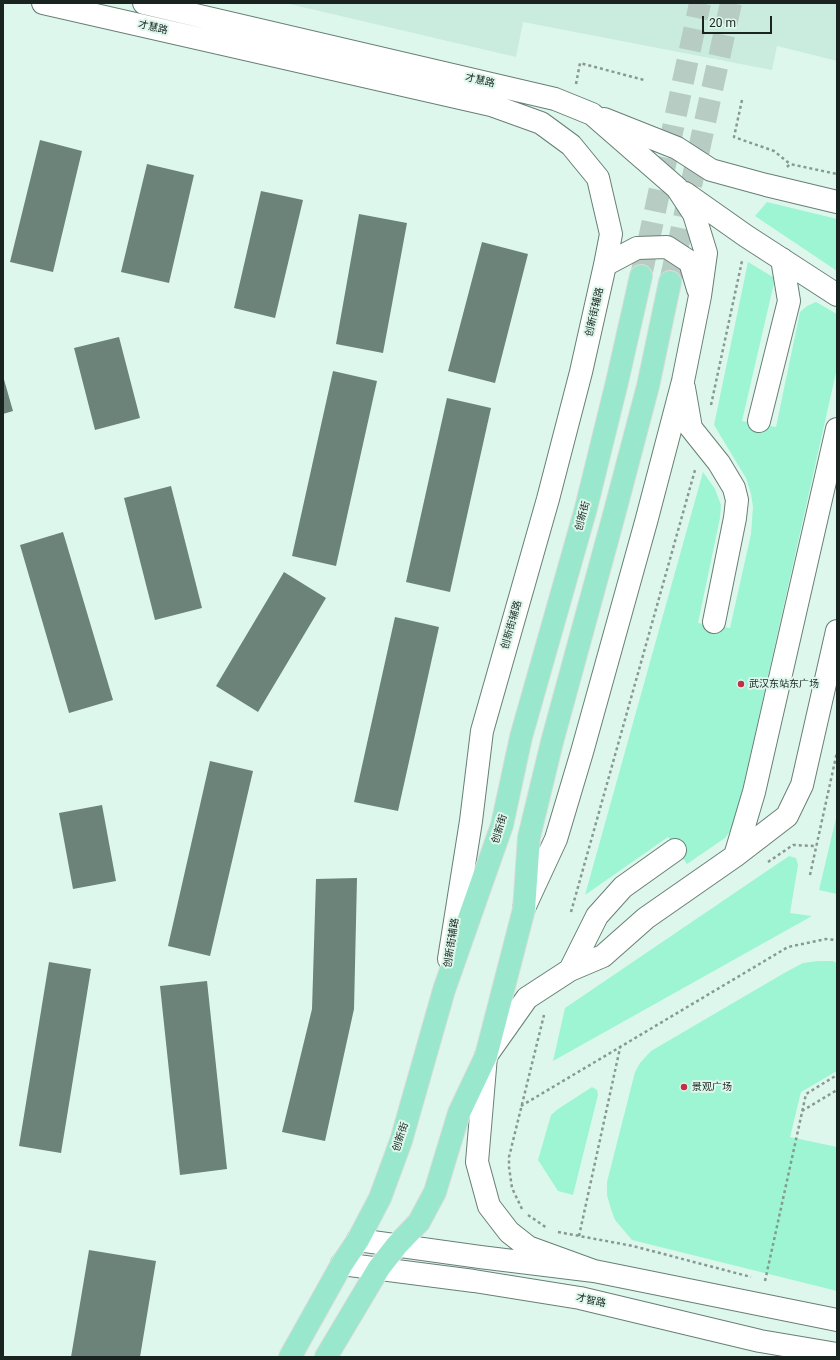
<!DOCTYPE html>
<meta charset="utf-8">
<style>
body{margin:0}
#map{position:relative;width:840px;height:1360px;overflow:hidden;background:#def7ec;font-family:Roboto,sans-serif}
canvas{display:block}
.frame{position:absolute;inset:0;border:4px solid #19231f;pointer-events:none}
.scale{position:absolute;left:702px;top:16px;width:70px;height:18px;box-sizing:border-box;border:2px solid #19231f;border-top:0;padding-left:5px;font-size:12px;line-height:14px;white-space:nowrap;color:#19231f;-webkit-text-stroke:3px #def7ec;paint-order:stroke}
</style>
<div id="map">
<canvas width="840" height="1360"></canvas>
<div class="frame"></div>
<div class="scale">20 m</div>
</div>
<script>
const g = document.querySelector('canvas').getContext('2d');
g.lineJoin = 'round';
function fillPath(path, color) {
  g.fillStyle = color;
  g.fill(path, 'evenodd');
}
function poly(rows) {
  const path = new Path2D();
  for (const r of rows) {
    path.moveTo(r[0], r[1]);
    for (let i = 2; i < r.length; i += 2) path.lineTo(r[i], r[i + 1]);
  }
  return path;
}
function trace(path, color, width, dash) {
  g.strokeStyle = color;
  g.lineWidth = width;
  g.lineCap = dash ? 'butt' : 'round';
  g.setLineDash(dash || []);
  g.stroke(path);
}
function drawText(font, color, halo, rows, align = 'center') {
  g.font = font + ' Roboto,"Noto Sans SC",sans-serif';
  g.lineWidth = 4;
  g.setLineDash([]);
  g.textBaseline = 'middle';
  g.strokeStyle = halo;
  g.fillStyle = color;
  for (const [text, x, y, turn = 0] of rows) {
    g.save();
    g.translate(x, y);
    g.rotate((+turn || 0) * Math.PI / 180);
    g.textAlign = isNaN(turn) ? turn : align;
    if (halo) g.strokeText(text, 0, 0);
    g.fillText(text, 0, 0);
    g.restore();
  }
}
fillPath(poly([
 [285,3,837,3,837,61,777,46,772,70,523,22,516,57]
]), '#caecde');
fillPath(poly([
 [767,202,837,219,837,271,755,216],
 [748,262,773,277,774,283,742,421,776,427,800,312,807,306,816,302,837,314,837,368,737,814,732,829,725,838,687,864,668,837,585,895,703,472,715,489,721,505,720,518,698,623,730,628,751,534,753,507,751,494,746,478,714,425],
 [837,814,837,894,819,890],
 [789,856,796,858,798,865,790,913,812,916,553,1061,565,1008],
 [818,961,833,961,837,963,837,1071,801,1092,790,1137,837,1147,837,1291,632,1240,615,1220,611,1209,607,1195,607,1182,635,1072,640,1063,651,1051,786,972,803,963],
 [592,1087,597,1090,598,1095,573,1195,558,1191,538,1160,551,1115,558,1109]
]), '#9df5d3');
fillPath(poly([
 [40,140,82,151,53,272,10,262],
 [147,164,194,175,169,283,121,272],
 [261,191,303,200,275,318,234,308],
 [359,214,407,223,383,353,336,344],
 [482,242,528,254,495,383,448,371],
 [119,337,140,418,95,430,74,348],
 [333,371,377,381,336,566,292,556],
 [3,376,13,411,3,414],
 [447,398,491,408,450,592,406,582],
 [171,486,202,608,155,620,124,498],
 [63,532,113,700,69,713,20,545],
 [284,572,326,598,258,712,216,686],
 [395,617,439,627,398,811,354,802],
 [210,761,253,771,210,956,168,946],
 [102,805,116,881,73,889,59,813],
 [357,878,354,1009,325,1141,282,1132,312,1009,316,879],
 [49,962,91,969,61,1153,19,1146],
 [207,981,227,1169,180,1175,160,986],
 [89,1250,156,1261,140,1357,71,1357]
]), '#6b8379');
trace(poly([
 [641,276,700,3],
 [670,282,731,3]
]), '#b7cdc3', 22, [22, 11]);
const minor = poly([
 [43,3,491,105,541,123,571,145,598,178,611,234,605,265,581,372,548,499,482,731,471,821,449,959],
 [144,3,555,99,592,114,677,188,694,214,706,253,700,296,683,381,646,522,582,752,556,839,524,908],
 [604,119,677,148,711,170,766,185,837,202],
 [685,193,746,236,837,295],
 [605,265,637,248,667,247,690,262,698,289],
 [684,388,691,428,719,463,734,488,737,500,735,518,714,622],
 [759,421,789,301,782,259],
 [735,856,754,792,837,429],
 [570,970,597,916,623,887,675,850],
 [358,1240,480,1257,594,1271,837,1320],
 [342,1264,474,1281,580,1298,760,1341,837,1354],
 [594,1271,528,1247,509,1232,489,1206,477,1162,486,1056,527,998,570,970,603,956,646,918,735,856,787,816,802,785,837,631]
]);
const major = poly([
 [290,1357,342,1264,358,1240,380,1198,401,1141,444,990,502,825,521,737,586,508,617,382,641,276],
 [326,1357,379,1268,397,1245,419,1222,435,1192,459,1113,486,1056,524,909,529,837,552,742,614,515,648,386,670,282]
]);
trace(minor, '#687f75', 24);
trace(major, '#dadcdb', 24);
trace(poly([
 [576,84,580,63,644,80],
 [742,100,734,137,774,151,790,164],
 [787,167,790,164,837,174],
 [711,405,742,261],
 [768,862,793,845,816,846],
 [810,875,837,752],
 [571,912,695,470],
 [521,1106,788,947,826,939,837,940],
 [802,1111,837,1090],
 [522,1209,512,1188,509,1167,509,1157,544,1015],
 [528,1215,547,1228],
 [558,1232,633,1246,751,1277],
 [579,1236,620,1048],
 [765,1281,806,1094,837,1075]
]), '#879a92', 2.5, [3, 3]);
trace(minor, '#fff', 22);
trace(major, '#99e8cd', 22);
for (const [x, y, r, color] of [
 [741,684,4,"#c13046"],
 [684,1087,4,"#c13046"]
]) {
  const dot = new Path2D();
  dot.arc(x, y, r, 0, 2 * Math.PI);
  g.fillStyle = color;
  g.fill(dot);
  trace(dot, '#def7ec', 1.5);
}
drawText('10px', '#19231f', '#def7ec', [
 ["才慧路",153,28,13],
 ["才慧路",480,81,13],
 ["创新街辅路",595,312,-77],
 ["创新街",583,516,-75],
 ["创新街辅路",512,625,-74],
 ["创新街",500,829,-73],
 ["创新街辅路",452,943,-81],
 ["创新街",401,1137,-72],
 ["才智路",591,1301,12]
]);
drawText('10px', '#19231f', '#def7ec', [
 ["武汉东站东广场",749,684],
 ["景观广场",692,1087]
], 'left');
</script>
